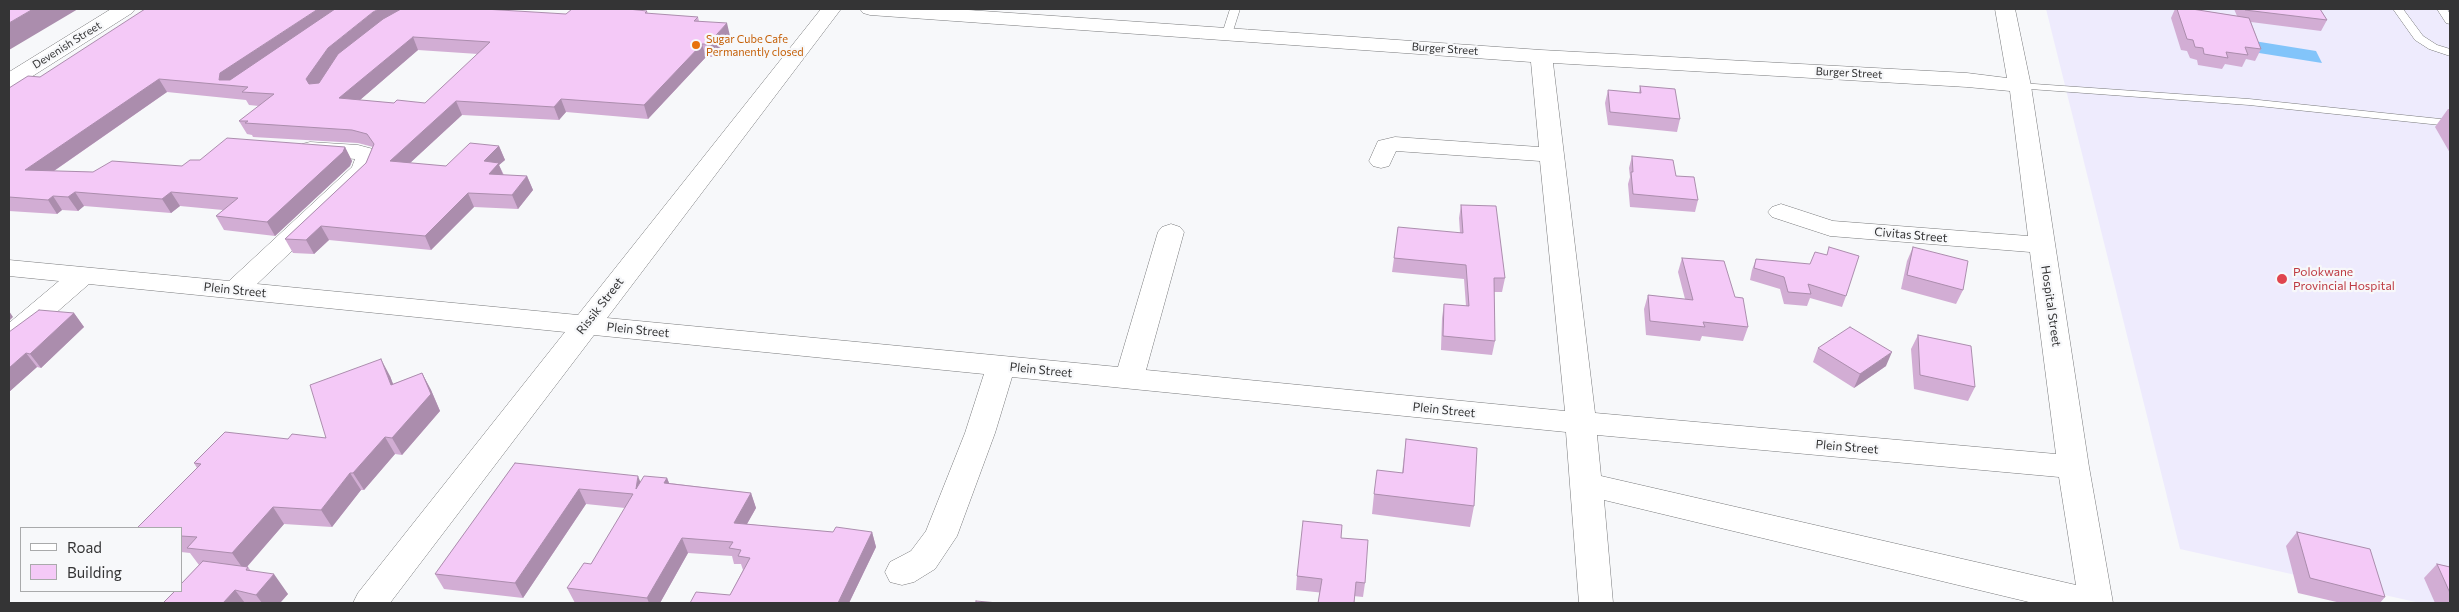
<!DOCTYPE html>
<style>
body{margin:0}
#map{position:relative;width:2459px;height:612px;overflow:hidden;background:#f7f8fa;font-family:Commissioner,sans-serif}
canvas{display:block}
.frame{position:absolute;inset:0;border:10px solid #343435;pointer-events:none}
.legend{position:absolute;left:20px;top:527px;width:162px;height:65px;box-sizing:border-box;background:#f7f8fa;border:1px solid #a9aaab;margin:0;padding:6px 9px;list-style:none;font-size:15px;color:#343435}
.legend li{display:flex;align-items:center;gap:10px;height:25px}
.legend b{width:25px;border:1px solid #a9aaab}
</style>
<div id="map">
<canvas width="2459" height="612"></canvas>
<div class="frame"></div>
<ul class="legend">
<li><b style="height:6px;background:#fff"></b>Road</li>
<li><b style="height:14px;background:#f4c9f7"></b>Building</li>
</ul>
</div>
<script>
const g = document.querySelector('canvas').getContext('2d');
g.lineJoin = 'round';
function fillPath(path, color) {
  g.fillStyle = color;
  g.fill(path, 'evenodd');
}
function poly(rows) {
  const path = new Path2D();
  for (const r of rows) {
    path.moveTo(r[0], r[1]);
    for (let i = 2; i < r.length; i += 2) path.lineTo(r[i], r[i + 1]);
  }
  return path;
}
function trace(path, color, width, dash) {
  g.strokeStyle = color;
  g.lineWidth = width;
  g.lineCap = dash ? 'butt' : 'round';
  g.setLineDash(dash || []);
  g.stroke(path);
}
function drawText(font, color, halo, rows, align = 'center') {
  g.font = font + ' Commissioner,sans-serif';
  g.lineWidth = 4.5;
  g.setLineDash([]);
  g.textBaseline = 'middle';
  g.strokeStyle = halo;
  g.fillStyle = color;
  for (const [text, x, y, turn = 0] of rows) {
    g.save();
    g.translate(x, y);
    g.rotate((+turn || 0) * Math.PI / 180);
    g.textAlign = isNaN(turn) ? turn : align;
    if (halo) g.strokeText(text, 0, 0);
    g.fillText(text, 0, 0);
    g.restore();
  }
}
fillPath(poly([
 [2046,9,2450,9,2450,603,2420,603,2180,549]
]), '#eeebfd');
fillPath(poly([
 [2254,41,2316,51,2322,63,2259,53]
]), '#82c4fa');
const lane = poly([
 [1230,9,1240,9,1232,34,1227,37,1222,34,1230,9],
 [2393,9,2403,9,2423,36,2437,45,2450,49,2450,56,2429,49,2415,40,2393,9],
 [2437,9,2447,9,2450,14,2450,24,2446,23,2437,9],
 [2020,83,2249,99,2450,120,2450,126,2249,105,2016,88,2014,86,2020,83]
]);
const street = poly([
 [111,9,135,9,132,13,17,86,9,88,9,72,111,9],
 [821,9,841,9,607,318,1118,367,1158,232,1162,227,1171,224,1180,227,1184,232,1146,370,1565,411,1540,161,1396,151,1389,166,1381,168,1373,166,1369,161,1378,141,1395,137,1539,147,1531,62,870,15,863,13,860,9,954,9,1541,50,1967,73,2007,78,1995,9,2015,9,2031,86,2089,467,2113,603,2033,603,1604,500,1613,603,1579,603,1566,432,1012,377,995,433,957,536,935,569,914,582,902,585,890,582,885,572,890,562,911,551,926,531,965,433,984,374,594,335,390,603,353,603,358,593,565,332,89,284,19,345,9,347,9,323,59,281,9,276,9,260,229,281,352,167,355,159,302,154,298,149,302,144,310,142,358,145,373,149,379,159,372,175,257,284,578,315,821,9],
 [1553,63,1967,87,2010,91,2028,236,1833,221,1781,204,1772,207,1768,212,1772,217,1830,236,2030,252,2056,454,1595,413,1553,63],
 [1597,435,2059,477,2076,585,1601,476,1597,435]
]);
trace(lane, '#797a7c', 1);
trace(street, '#797a7c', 1);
fillPath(lane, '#fff');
fillPath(street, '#fff');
fillPath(poly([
 [2175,9,2192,9,2237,16,2234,9,2320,9,2327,20,2321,31,2251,22,2261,49,2255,61,2246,59,2242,67,2225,64,2222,69,2198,65,2197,60,2190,58,2187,51,2181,50,2171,18],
 [647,11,648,14,698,17,699,21,730,36,712,57,706,57,648,119,566,112,559,120,462,115,410,163,446,166,499,146,505,160,499,165,504,175,527,176,533,190,518,209,474,207,431,250,329,240,314,254,293,253,285,239,366,163,373,147,358,143,253,137,252,135,247,134,239,121,259,106,249,105,246,100,167,92,54,171,93,172,182,166,200,160,345,147,352,161,350,166,275,236,224,230,216,216,223,210,180,206,171,213,84,206,78,211,62,210,57,214,9,211,9,88,40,77,566,14],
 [418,50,478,54,425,103,394,103,360,100],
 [1640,86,1680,119,1677,132,1608,125,1605,103,1608,90,1639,93],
 [2448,109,2450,109,2450,153,2435,127],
 [1632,156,1676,176,1698,200,1695,212,1630,207,1628,184,1630,177,1629,168],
 [1461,205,1505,278,1502,292,1494,292,1495,341,1492,355,1441,350,1442,318,1444,304,1466,306,1464,279,1392,272,1394,258,1460,233,1459,218],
 [1913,247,1963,290,1956,304,1901,289,1907,261],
 [1682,258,1735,297,1748,327,1743,341,1702,336,1700,341,1646,335,1644,309,1648,295,1685,299,1678,272],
 [1756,259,1846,296,1842,307,1810,298,1807,306,1784,304,1780,289,1750,280,1752,270],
 [74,313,84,327,41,368,37,367,9,392,9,332],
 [1918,335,1975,387,1968,401,1914,389,1911,349],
 [1818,348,1886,366,1854,388,1813,362],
 [422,373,431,390,440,411,402,455,395,454,364,490,361,490,332,527,284,524,247,567,248,567,251,571,288,594,280,603,163,603,199,565,190,553,181,552,181,528,197,468,194,463,288,439,326,438,390,376,393,384],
 [1406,439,1474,506,1470,527,1372,514,1374,494,1402,473],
 [515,463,640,482,667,478,669,483,751,493,756,508,747,524,833,532,872,532,876,547,849,603,690,603,730,595,743,570,741,564,734,564,732,556,688,553,660,603,575,603,567,588,591,564,625,508,586,504,523,598,444,589,435,574],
 [2297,532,2385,597,2380,603,2341,603,2298,593,2286,546],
 [1341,538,1365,583,1363,597,1296,590,1297,576],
 [2437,564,2450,567,2450,603,2435,603,2424,578]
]), '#d2add4');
fillPath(poly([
 [33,9,78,9,9,50,9,23],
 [318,9,344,9,226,85,220,73],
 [379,9,410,9,312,92,306,79,328,48,373,12],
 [727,23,730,36,712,57,708,44],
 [413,37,418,50,346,112,339,98],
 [702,44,706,57,648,119,644,105],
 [220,73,226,85,219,80],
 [159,79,167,92,35,184,25,170],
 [561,99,566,112,559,120,554,107],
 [456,101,462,115,397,175,390,161],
 [499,146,505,160,499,165,504,177,494,188,484,161],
 [345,147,352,161,350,166,275,236,267,222],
 [527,176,533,190,518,209,512,195],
 [75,192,84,206,78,211,68,197],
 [171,192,180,206,171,213,162,199],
 [468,193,474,207,431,250,425,236],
 [53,196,62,210,57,214,48,200],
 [321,226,329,240,314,254,306,240],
 [9,311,13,317,9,321],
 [74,313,84,327,41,368,30,354],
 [1892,352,1886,366,1854,388,1860,374],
 [26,353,37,367,9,392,9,368],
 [381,359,390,376,400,402,391,385],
 [422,373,431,390,440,411,402,455,392,438],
 [385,437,395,454,364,490,353,473],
 [350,473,361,490,332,527,321,510],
 [638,476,644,491,636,489],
 [667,478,673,493,664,483],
 [579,489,586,504,523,598,515,583],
 [751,493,756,508,739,538,734,523],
 [273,507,284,524,244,570,232,553],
 [872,532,876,547,849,603,838,603],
 [682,538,688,553,660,603,649,603,647,598],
 [274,574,288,594,280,603,262,603,256,595],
 [235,590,245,603,223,603]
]), '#ab8dad');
const building = poly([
 [9,9,33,9,9,23,9,9],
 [145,9,318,9,220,73,219,80,230,80,335,9,379,9,373,12,328,48,306,79,309,84,319,83,338,54,383,19,401,9,484,9,566,14,572,9,628,9,647,11,645,13,698,17,694,21,727,23,708,44,702,44,644,105,561,99,554,107,456,101,390,161,446,166,470,143,499,146,484,161,499,163,489,174,527,176,512,195,468,193,425,236,321,226,306,240,285,239,366,163,374,144,367,134,352,130,245,123,248,121,239,121,274,94,242,92,248,87,159,79,25,170,93,172,112,161,182,166,190,160,200,160,227,138,345,147,343,152,267,222,216,216,238,198,171,192,162,199,75,192,68,197,53,196,48,200,9,197,9,88,28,76,40,77,145,9],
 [413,37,490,42,425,103,397,100,394,103,339,98,413,37],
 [2177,9,2192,9,2249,18,2261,49,2245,47,2248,55,2226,52,2228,58,2204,54,2203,48,2195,47,2193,40,2187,39,2177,9],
 [2244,9,2320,9,2327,20,2245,10,2244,9],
 [1640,86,1675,89,1680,119,1610,112,1608,90,1641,93,1640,86],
 [1632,156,1673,160,1676,176,1694,177,1698,200,1633,194,1631,172,1633,172,1632,156],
 [1461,205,1496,206,1505,278,1494,278,1495,341,1443,336,1444,304,1469,306,1466,265,1394,258,1398,227,1463,233,1461,205],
 [1829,247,1859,256,1846,296,1808,284,1811,294,1788,292,1784,277,1754,268,1756,259,1810,264,1815,252,1827,255,1829,247],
 [1913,247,1968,261,1963,290,1907,275,1913,247],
 [1682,258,1724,261,1735,297,1743,298,1748,327,1703,322,1705,327,1650,321,1648,295,1693,300,1682,258],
 [39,310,74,313,30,354,26,353,9,368,9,332,39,310],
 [1850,327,1892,352,1860,374,1818,348,1850,327],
 [1918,335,1971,346,1975,387,1920,375,1918,335],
 [381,359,391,385,422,373,431,394,392,438,385,437,353,473,350,473,321,510,273,507,232,553,187,548,197,537,181,536,181,528,137,528,201,464,194,463,225,432,288,439,292,434,326,438,310,385,381,359],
 [1406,439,1477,448,1474,506,1374,494,1377,470,1403,473,1406,439],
 [515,463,638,476,636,489,644,476,667,478,664,483,751,493,734,523,833,532,836,527,872,532,838,603,690,603,696,592,730,595,750,558,738,556,741,550,729,548,733,542,682,538,647,598,567,588,584,563,591,564,633,494,579,489,515,583,435,574,515,463],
 [1303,521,1342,525,1341,538,1368,540,1365,583,1356,582,1354,603,1318,603,1322,579,1297,576,1303,521],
 [2297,532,2370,549,2385,597,2310,578,2297,532],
 [203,561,248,567,246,570,274,574,256,595,235,590,223,603,163,603,175,591,181,591,181,584,203,561],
 [2437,564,2450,567,2450,593,2437,564],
 [976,601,998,603,976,603,976,601]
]);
fillPath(building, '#f4c9f7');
trace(building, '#ab8dad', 1);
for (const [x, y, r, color] of [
 [696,45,5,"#e8710a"],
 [2282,279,6,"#e0444e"]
]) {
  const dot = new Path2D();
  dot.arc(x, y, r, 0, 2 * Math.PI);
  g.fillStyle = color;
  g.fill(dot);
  trace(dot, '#f7f8fa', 2);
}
drawText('11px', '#c56008', '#f7f8fa', [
 ["Sugar Cube Cafe",706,39],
 ["Permanently closed",706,52]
], 'left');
drawText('11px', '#343435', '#f7f8fa', [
 ["Devenish Street",67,45,-32],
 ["Burger Street",1445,49,4],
 ["Burger Street",1849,73,3]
]);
drawText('12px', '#343435', '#f7f8fa', [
 ["Civitas Street",1911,235,5],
 ["Plein Street",235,290,6],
 ["Rissik Street",600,306,-52],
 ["Hospital Street",2051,306,82],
 ["Plein Street",638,330,6],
 ["Plein Street",1041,370,6],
 ["Plein Street",1444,410,6],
 ["Plein Street",1847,447,5]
]);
drawText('12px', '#be3a42', '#f7f8fa', [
 ["Polokwane",2293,272],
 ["Provincial Hospital",2293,286]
], 'left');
</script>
